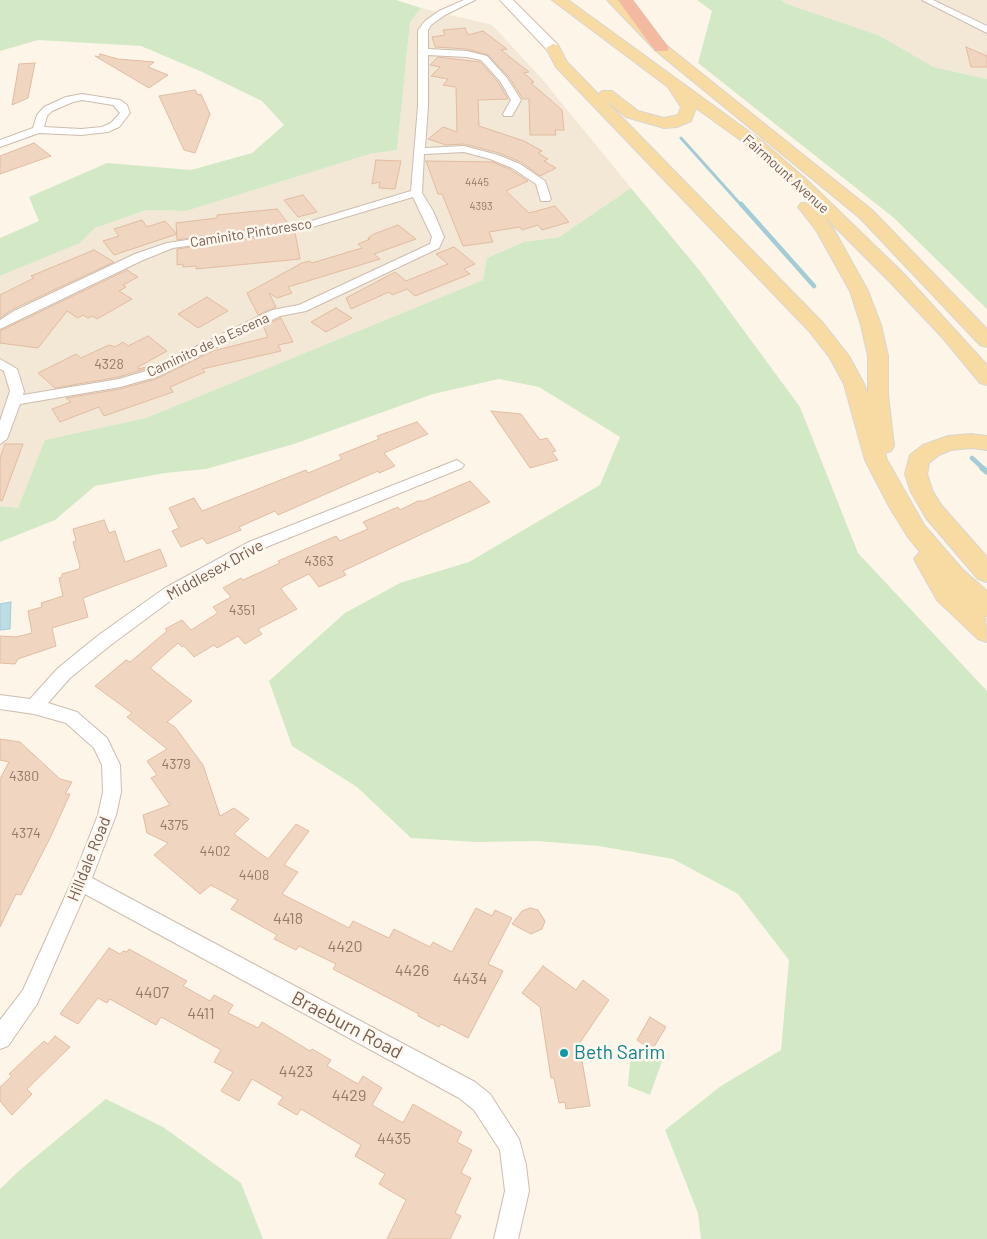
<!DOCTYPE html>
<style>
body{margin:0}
canvas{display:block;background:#fcf5e8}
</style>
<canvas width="987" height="1239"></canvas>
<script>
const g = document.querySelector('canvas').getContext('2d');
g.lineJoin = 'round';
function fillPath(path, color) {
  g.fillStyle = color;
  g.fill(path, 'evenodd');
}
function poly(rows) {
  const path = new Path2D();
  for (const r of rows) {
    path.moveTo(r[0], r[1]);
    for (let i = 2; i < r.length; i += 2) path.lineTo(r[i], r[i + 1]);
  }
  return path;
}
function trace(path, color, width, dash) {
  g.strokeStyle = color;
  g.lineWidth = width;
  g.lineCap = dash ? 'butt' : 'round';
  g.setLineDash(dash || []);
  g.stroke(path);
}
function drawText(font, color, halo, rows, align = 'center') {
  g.font = font + ' Barlow,sans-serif';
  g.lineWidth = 5;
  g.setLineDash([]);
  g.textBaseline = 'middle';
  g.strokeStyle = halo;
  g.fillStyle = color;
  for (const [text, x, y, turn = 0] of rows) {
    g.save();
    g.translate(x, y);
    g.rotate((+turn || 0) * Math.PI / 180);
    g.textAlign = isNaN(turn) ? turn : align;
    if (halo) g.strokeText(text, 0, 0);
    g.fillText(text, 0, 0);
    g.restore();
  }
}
fillPath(poly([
 [781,0,987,0,987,79,934,67,878,35,787,4],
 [421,8,492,25,542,79,631,188,559,237,522,242,487,258,483,280,146,418,46,440,18,508,0,506,0,276,80,243,95,228,148,210,186,211,370,154,397,150,410,22]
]), '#f3e7d6');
fillPath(poly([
 [0,0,396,0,421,8,410,22,397,150,370,154,186,211,147,210,95,228,80,243,0,276,0,238,39,221,29,197,107,163,191,170,252,153,284,125,262,101,200,71,141,46,38,40,0,51],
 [697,0,781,0,787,4,878,35,934,67,987,79,987,309,894,218,698,63,712,11],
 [631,188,700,271,800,407,858,553,987,691,987,1239,701,1239,698,1213,665,1130,721,1086,781,1050,789,960,738,894,673,859,599,846,537,841,477,842,411,838,357,787,292,746,269,681,345,613,400,583,469,562,600,485,620,437,539,387,499,379,433,394,294,444,206,469,165,473,95,486,55,520,0,542,0,506,18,508,45,440,146,418,483,280,487,258,523,242,559,237],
 [631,1050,662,1061,650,1095,628,1086],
 [106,1099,163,1127,241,1183,263,1239,0,1239,0,1189,21,1169]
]), '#d3e9c6');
const water = poly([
 [11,602,10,629,0,630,0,604,11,602]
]);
fillPath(water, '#bddde5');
trace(water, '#a3ccd6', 1);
trace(poly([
 [681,138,742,206]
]), '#a3ccd6', 3);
trace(poly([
 [741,204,814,286],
 [972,458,984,469]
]), '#a3ccd6', 4.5);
trace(poly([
 [982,468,987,472]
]), '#a3ccd6', 5.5);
const building = poly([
 [465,28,468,35,483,31,507,49,501,50,529,72,524,73,534,82,531,83,562,110,564,130,555,130,556,135,530,135,529,99,523,99,509,77,488,55,467,49,435,47,432,37,445,35,443,30,465,28],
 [966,47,987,56,987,67,971,67,966,47],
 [100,54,118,59,154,62,148,67,168,75,149,88,95,56,99,57,100,54],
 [438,57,480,62,498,82,508,99,478,100,479,126,524,141,542,151,538,153,548,159,544,161,556,168,540,176,521,162,499,153,464,144,446,145,428,139,443,127,457,132,456,87,443,85,448,79,431,76,440,67,430,65,438,57],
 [35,63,28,98,12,105,19,64,35,63],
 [195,90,198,95,201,94,210,114,195,153,184,150,159,96,195,90],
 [34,143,51,156,0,174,0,156,34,143],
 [376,160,401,161,395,189,379,188,380,182,372,184,376,160],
 [426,161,493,162,511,170,528,181,506,191,529,213,555,206,569,222,542,230,538,225,522,230,520,227,489,232,493,242,463,246,442,194,438,194,426,161],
 [303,195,317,212,298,217,284,200,303,195],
 [277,209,288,223,177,240,176,223,217,218,217,215,277,209],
 [142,220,147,227,165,221,177,234,114,255,103,241,119,236,114,229,142,220],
 [398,225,416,239,374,254,380,259,288,287,292,293,277,298,269,293,276,307,258,315,247,293,302,263,310,261,312,263,362,248,358,244,370,239,368,238,374,234,398,225],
 [295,232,300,259,196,269,196,266,183,267,183,264,177,265,177,249,295,232],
 [454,247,475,264,464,269,470,274,415,296,407,289,392,295,389,292,351,309,346,298,395,272,406,281,448,264,436,254,454,247],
 [94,250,114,262,13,309,0,318,0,295,34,278,31,276,94,250],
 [127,270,138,277,123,285,126,287,119,291,132,299,97,319,92,316,88,318,83,315,78,318,67,311,38,348,0,343,0,331,127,270],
 [207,297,228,311,198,328,178,314,207,297],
 [336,308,352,318,326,332,311,322,336,308],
 [281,318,293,342,278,345,281,351,202,369,205,372,170,387,173,392,104,416,99,407,60,422,52,409,71,402,66,398,120,389,156,379,213,351,268,337,263,326,281,318],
 [148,336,167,351,138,367,138,369,151,366,145,369,119,377,55,388,38,373,76,354,81,358,109,345,115,347,123,342,128,346,148,336],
 [491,411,521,414,540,440,547,438,556,451,552,452,558,460,530,468,491,411],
 [417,422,428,434,384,453,395,466,379,473,378,471,278,515,275,511,239,527,241,530,207,544,203,538,181,547,172,531,179,528,169,508,194,498,202,511,306,470,308,473,342,459,339,455,379,439,377,436,417,422],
 [5,444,23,444,2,501,0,500,0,458,5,444],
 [470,481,490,502,343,571,346,575,319,587,309,574,284,586,281,589,297,609,258,629,262,634,245,644,238,636,217,648,214,645,194,657,184,646,182,647,178,643,150,668,192,701,167,722,175,727,203,765,220,816,234,808,249,819,234,834,268,859,296,824,309,831,284,865,298,872,282,894,349,928,353,921,389,938,394,929,430,947,433,942,452,952,476,908,492,916,495,910,512,918,488,964,503,971,468,1038,441,1024,439,1027,418,1016,419,1014,333,969,336,964,299,946,296,950,274,939,277,935,231,909,238,900,211,885,200,894,154,855,168,843,147,833,143,815,170,805,151,778,157,775,147,761,167,749,127,717,132,713,95,686,126,660,130,662,167,631,165,629,182,620,191,630,218,613,213,607,231,597,223,588,241,578,243,580,280,563,278,561,336,536,340,541,368,529,363,522,398,507,400,510,418,501,424,501,470,481],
 [104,520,109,533,115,531,125,562,160,549,167,566,83,598,88,617,52,628,56,646,18,659,15,664,0,663,0,636,16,637,32,633,28,611,42,607,41,603,63,596,59,578,62,577,62,574,79,569,80,566,73,542,76,541,73,529,104,520],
 [0,739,20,742,60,779,72,782,65,794,70,794,51,836,21,895,16,894,0,927,0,779,9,762,0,760,0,739],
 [530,908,538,910,545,921,542,929,531,934,512,924,522,911,530,908],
 [109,948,120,954,123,951,127,952,129,949,187,981,183,986,210,1001,214,995,233,1005,228,1013,258,1028,262,1022,310,1051,312,1049,331,1060,327,1066,358,1084,363,1076,382,1088,372,1105,403,1123,413,1104,462,1132,457,1142,472,1150,461,1173,471,1178,455,1213,461,1216,450,1239,387,1239,406,1200,379,1184,385,1174,355,1156,361,1145,301,1109,297,1115,278,1104,283,1097,252,1079,239,1101,221,1091,233,1072,214,1062,221,1050,161,1017,156,1025,110,999,107,1003,98,998,78,1024,60,1014,109,948],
 [543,966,576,990,583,980,609,1000,579,1044,590,1106,566,1109,565,1102,559,1103,554,1078,551,1078,540,1007,522,993,543,966],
 [650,1017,666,1027,652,1050,637,1040,650,1017],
 [55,1036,70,1047,27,1089,32,1094,12,1115,0,1101,0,1087,12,1076,9,1074,44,1041,48,1044,55,1036]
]);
fillPath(building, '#f0d5c0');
trace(building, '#e2bca1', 1);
const street = poly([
 [464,0,475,0,445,15,431,25,428,30,428,49,467,51,487,56,507,78,521,100,512,116,504,116,503,114,511,100,500,81,481,60,467,57,428,55,428,106,425,148,464,146,498,155,520,164,545,181,551,199,549,201,541,201,536,184,512,168,490,159,464,152,424,154,422,193,433,211,444,237,439,248,306,311,280,316,156,377,120,387,20,404,7,439,0,444,0,421,10,391,4,371,0,369,0,359,17,369,24,391,23,395,119,379,146,371,272,310,299,305,430,244,432,237,413,197,309,228,173,248,143,260,0,329,0,320,14,311,135,254,167,243,308,222,411,191,418,106,418,30,425,21,439,11,464,0],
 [922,0,933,0,987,26,987,33,922,0],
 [82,94,120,100,127,105,130,113,119,127,108,132,81,135,39,133,0,147,0,140,33,128,37,115,44,107,66,97,82,94],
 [82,100,113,105,120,113,111,123,102,127,81,129,44,127,47,116,52,111,73,102,82,100],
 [457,460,464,465,462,468,259,550,177,596,112,644,70,678,48,703,77,712,107,738,120,765,121,792,116,815,92,878,475,1082,490,1094,519,1139,526,1165,529,1191,518,1239,494,1239,505,1191,500,1150,474,1110,459,1098,85,894,37,1004,8,1046,0,1049,0,1020,23,990,72,881,98,815,103,792,102,765,94,748,66,723,34,714,0,709,0,695,30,699,58,668,100,634,165,588,249,542,457,460]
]);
const secondary = poly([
 [500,0,513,0,558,45,559,48,558,51,548,51,500,0]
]);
const primary = poly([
 [552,0,568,0,762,141,808,181,903,273,987,365,987,385,980,383,942,337,889,281,823,215,833,228,868,291,881,325,888,356,888,394,894,446,891,451,885,453,887,460,924,525,962,569,987,591,987,616,985,615,987,642,978,639,937,600,914,559,920,552,908,537,890,508,865,460,844,384,830,358,809,331,556,67,546,48,553,44,558,45,567,62,601,97,599,94,602,91,612,91,638,111,664,118,678,115,681,107,668,87,552,0],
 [603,98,626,117,664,128,677,127,691,121,696,108,750,147,810,203,801,203,798,207,816,230,850,291,861,325,868,356,868,395,864,384,849,356,823,323,603,98],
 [607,0,622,0,666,45,872,210,987,329,987,347,980,345,860,218,656,51,607,0],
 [971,434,987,436,987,450,971,448,951,450,939,455,929,463,927,474,933,492,942,506,987,557,987,582,978,579,926,518,911,492,905,474,910,455,923,445,948,436,971,434]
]);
const highway = poly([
 [618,0,633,0,669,48,667,51,655,51,618,0]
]);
trace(street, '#cdbdae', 2);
trace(secondary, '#d2bfae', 2);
trace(primary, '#dbd5d1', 2);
trace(highway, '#dbd5d1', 1);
fillPath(street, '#fff');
fillPath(secondary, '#fff');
fillPath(primary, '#f7dba3');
fillPath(highway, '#f3baa1');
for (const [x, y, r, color] of [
 [564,1053,5,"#0f9aa8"]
]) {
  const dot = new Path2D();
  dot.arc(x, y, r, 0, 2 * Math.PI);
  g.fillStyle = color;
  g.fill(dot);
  trace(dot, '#fef8ee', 2);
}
drawText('11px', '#947a6a', null, [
 ["4445",477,182],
 ["4393",481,206]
]);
drawText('14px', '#755c4d', '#fef8ee', [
 ["Fairmount Avenue",786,174,42],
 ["Caminito Pintoresco",251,233,-9],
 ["Caminito de la Escena",208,345,-25]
]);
drawText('14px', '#947a6a', null, [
 ["4328",109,364],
 ["4363",319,561],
 ["4351",242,610],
 ["4379",176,764],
 ["4380",24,776],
 ["4375",174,825],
 ["4374",26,833],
 ["4402",215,851],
 ["4408",254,875]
]);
drawText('16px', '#755c4d', '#fef8ee', [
 ["Middlesex Drive",215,570,-29],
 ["Hilldale Road",89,859,-68]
]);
drawText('16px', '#947a6a', null, [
 ["4418",288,919],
 ["4420",345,947],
 ["4426",412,971],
 ["4434",470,979],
 ["4407",152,993],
 ["4411",201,1014],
 ["4423",296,1072],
 ["4429",349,1096],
 ["4435",394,1139]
]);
drawText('19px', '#755c4d', '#fef8ee', [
 ["Braeburn Road",347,1025,28]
]);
drawText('19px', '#0d838f', '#fef8ee', [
 ["Beth Sarim",574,1053]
], 'left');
</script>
